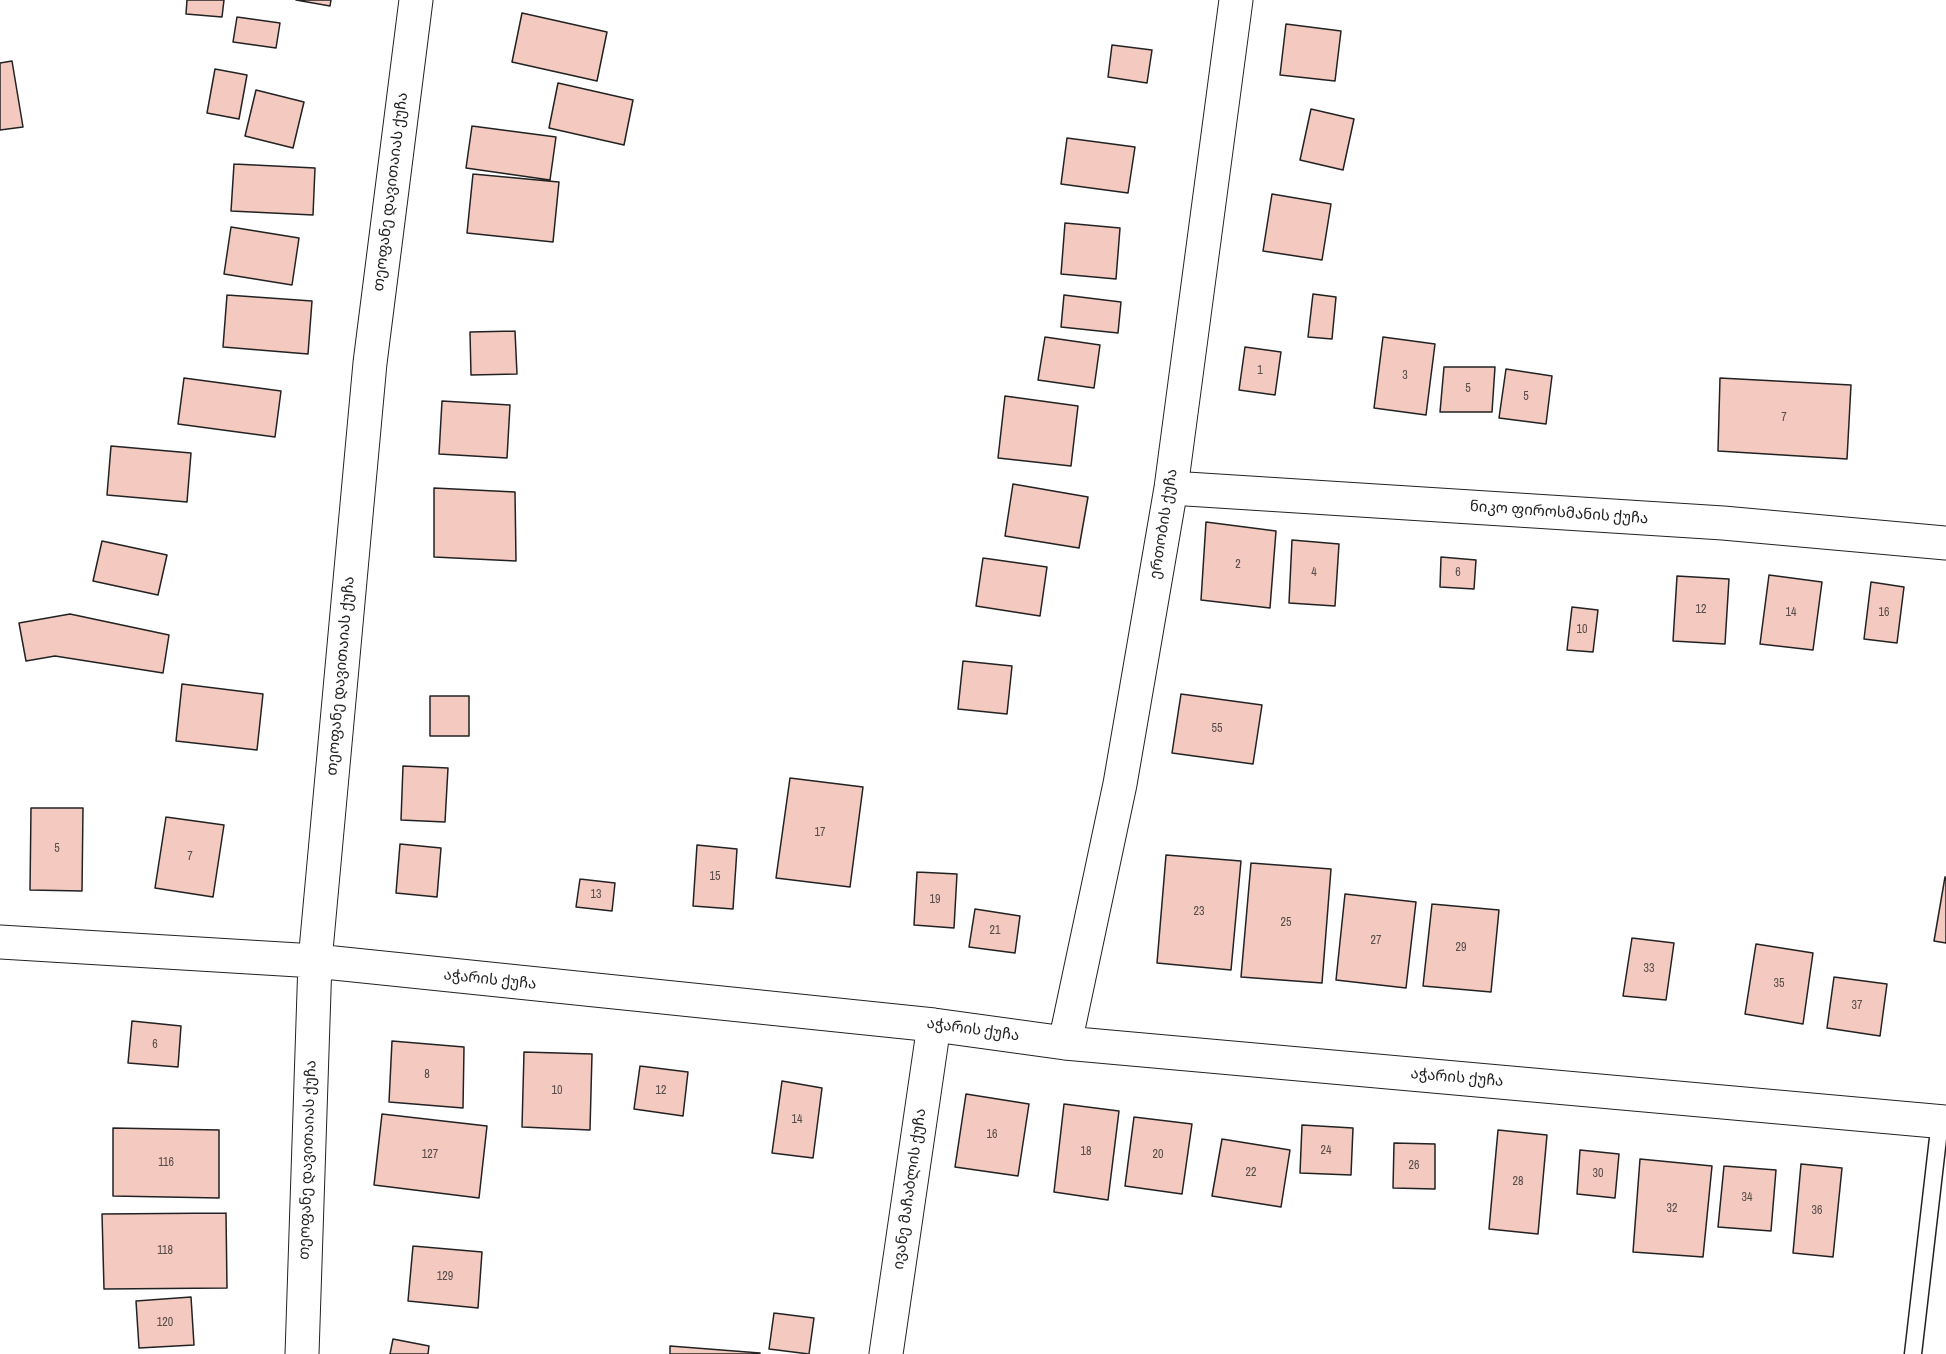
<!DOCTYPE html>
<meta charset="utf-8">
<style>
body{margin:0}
canvas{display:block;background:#fff}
</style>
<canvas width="1946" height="1354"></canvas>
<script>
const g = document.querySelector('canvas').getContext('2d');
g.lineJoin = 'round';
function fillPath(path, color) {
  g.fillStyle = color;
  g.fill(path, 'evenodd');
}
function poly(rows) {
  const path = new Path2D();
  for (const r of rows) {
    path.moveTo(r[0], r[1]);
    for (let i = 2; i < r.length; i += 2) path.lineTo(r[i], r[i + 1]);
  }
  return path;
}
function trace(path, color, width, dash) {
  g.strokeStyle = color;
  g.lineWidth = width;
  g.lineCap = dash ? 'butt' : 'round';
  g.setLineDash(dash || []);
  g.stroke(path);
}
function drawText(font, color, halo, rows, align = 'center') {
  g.font = font + ' "Archivo Narrow","Noto Sans Georgian",sans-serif';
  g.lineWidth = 4.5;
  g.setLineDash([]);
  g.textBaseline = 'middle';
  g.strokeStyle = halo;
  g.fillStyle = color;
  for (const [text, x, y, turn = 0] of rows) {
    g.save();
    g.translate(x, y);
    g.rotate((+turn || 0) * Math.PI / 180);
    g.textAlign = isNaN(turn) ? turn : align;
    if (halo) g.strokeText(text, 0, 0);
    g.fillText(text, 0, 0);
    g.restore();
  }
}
const building = poly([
 [187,0,224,0,222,17,186,14,187,0],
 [296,0,331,0,330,6,296,0],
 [522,13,607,32,597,81,512,62,522,13],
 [237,17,280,23,276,48,233,42,237,17],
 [1286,24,1341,31,1335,81,1280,75,1286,24],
 [1112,45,1152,50,1147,83,1108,77,1112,45],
 [12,61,23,127,0,130,0,63,12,61],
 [215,69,247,75,239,119,207,113,215,69],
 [558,83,633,100,624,145,549,128,558,83],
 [256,90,304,102,293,148,245,136,256,90],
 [1311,109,1354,119,1343,170,1300,160,1311,109],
 [472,126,556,137,550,180,466,168,472,126],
 [1067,138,1135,147,1128,193,1061,184,1067,138],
 [234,164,315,168,313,215,231,211,234,164],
 [473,174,559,182,553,242,467,233,473,174],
 [1272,194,1331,204,1322,260,1263,251,1272,194],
 [1065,223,1120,228,1116,279,1061,274,1065,223],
 [231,227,299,238,292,285,224,274,231,227],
 [1313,294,1336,297,1332,339,1308,337,1313,294],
 [227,295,312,301,308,354,223,347,227,295],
 [1064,295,1121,302,1118,333,1061,327,1064,295],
 [515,331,517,374,471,375,470,332,515,331],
 [1045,337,1100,345,1094,388,1038,380,1045,337],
 [1383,337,1435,344,1426,415,1374,408,1383,337],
 [1245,347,1281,352,1275,395,1239,390,1245,347],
 [1444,367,1495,367,1492,412,1440,412,1444,367],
 [1506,369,1552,376,1546,424,1499,418,1506,369],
 [184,378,281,391,275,437,178,424,184,378],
 [1720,378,1851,385,1847,459,1718,451,1720,378],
 [1005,396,1078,406,1071,466,998,458,1005,396],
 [442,401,510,405,507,458,439,454,442,401],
 [111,446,191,453,187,502,107,495,111,446],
 [1013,484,1088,497,1079,548,1005,536,1013,484],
 [434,488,515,492,516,561,434,557,434,488],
 [1206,522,1276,531,1270,608,1201,600,1206,522],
 [1292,540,1339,544,1335,606,1289,603,1292,540],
 [102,541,167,555,158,595,93,581,102,541],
 [1441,557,1476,560,1474,589,1440,587,1441,557],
 [983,558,1047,567,1040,616,976,606,983,558],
 [1769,575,1822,582,1813,650,1760,644,1769,575],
 [1677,576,1729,579,1725,644,1673,641,1677,576],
 [1871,582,1904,587,1897,643,1864,639,1871,582],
 [1572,607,1598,610,1593,652,1567,650,1572,607],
 [70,614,169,635,163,673,55,656,26,661,19,623,70,614],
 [963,661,1012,666,1007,714,958,709,963,661],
 [182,684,263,694,257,750,176,741,182,684],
 [1181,694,1262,705,1253,764,1172,753,1181,694],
 [430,696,469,696,469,736,430,736,430,696],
 [403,766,448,768,445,822,401,820,403,766],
 [790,778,863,787,850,887,776,878,790,778],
 [31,808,83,808,82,891,30,890,31,808],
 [166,817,224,825,213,897,155,888,166,817],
 [400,844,441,848,437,897,396,893,400,844],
 [697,845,737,849,733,909,693,906,697,845],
 [1166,855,1241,861,1231,970,1157,963,1166,855],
 [1251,863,1331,869,1322,983,1241,977,1251,863],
 [917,872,957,874,954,928,914,925,917,872],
 [1945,877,1946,877,1946,943,1934,941,1945,877],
 [580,879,615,883,612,911,576,907,580,879],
 [1345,894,1416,902,1406,988,1336,980,1345,894],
 [1432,904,1499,910,1491,992,1423,986,1432,904],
 [975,909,1020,916,1015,953,969,947,975,909],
 [1632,938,1674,943,1666,1000,1623,996,1632,938],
 [1756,944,1813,953,1803,1024,1745,1014,1756,944],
 [1834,977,1887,984,1880,1036,1827,1028,1834,977],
 [132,1021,181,1026,178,1067,128,1063,132,1021],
 [392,1041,464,1047,463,1108,389,1102,392,1041],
 [524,1052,592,1054,590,1130,522,1127,524,1052],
 [640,1066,688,1072,683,1116,634,1109,640,1066],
 [782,1081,822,1088,813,1158,772,1153,782,1081],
 [966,1094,1029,1104,1018,1176,955,1167,966,1094],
 [1064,1104,1119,1111,1108,1200,1054,1192,1064,1104],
 [382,1114,487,1126,479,1198,374,1185,382,1114],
 [1134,1117,1192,1124,1182,1194,1125,1186,1134,1117],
 [1302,1125,1353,1128,1351,1175,1300,1173,1302,1125],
 [113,1128,219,1130,219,1198,113,1196,113,1128],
 [1498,1130,1547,1135,1538,1234,1489,1229,1498,1130],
 [1222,1139,1290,1150,1281,1207,1212,1196,1222,1139],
 [1394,1143,1435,1144,1435,1189,1393,1188,1394,1143],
 [1580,1150,1619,1154,1615,1198,1577,1194,1580,1150],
 [1640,1159,1712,1166,1703,1257,1633,1252,1640,1159],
 [1801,1164,1842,1168,1833,1257,1793,1253,1801,1164],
 [1724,1166,1776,1170,1771,1231,1718,1227,1724,1166],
 [226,1213,227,1288,104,1289,102,1214,226,1213],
 [413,1246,482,1252,478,1308,408,1301,413,1246],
 [191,1297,194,1345,139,1348,136,1301,191,1297],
 [774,1313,814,1318,809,1354,769,1349,774,1313],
 [393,1339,429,1346,428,1354,390,1354,393,1339],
 [670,1346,760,1353,760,1354,670,1354,670,1346]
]);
fillPath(building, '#f3c9c0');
trace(building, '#222', 1.5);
const lane = poly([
 [1913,1354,1940,1121]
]);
const street = poly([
 [1171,488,1723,523,1946,543],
 [0,942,315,961,934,1025,1065,1043,1946,1122],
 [1065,1043,1120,784,1171,488,1236,0],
 [302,1354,315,961,370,363,416,0],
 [886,1354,934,1025]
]);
trace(lane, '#222', 19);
trace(street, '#222', 35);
trace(lane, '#fff', 16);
trace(street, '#fff', 33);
drawText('12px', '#564c4a', null, [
 ["1",1260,371],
 ["3",1405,376],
 ["5",1468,389],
 ["5",1526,397],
 ["7",1784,418],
 ["2",1238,565],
 ["4",1314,573],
 ["6",1458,573],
 ["12",1701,610],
 ["14",1791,613],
 ["16",1884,613],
 ["10",1582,630],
 ["55",1217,729],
 ["17",820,833],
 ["5",57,849],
 ["7",190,857],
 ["15",715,877],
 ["13",596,895],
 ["19",935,900],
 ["23",1199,912],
 ["25",1286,923],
 ["21",995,931],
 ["27",1376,941],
 ["29",1461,948],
 ["33",1649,969],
 ["35",1779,984],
 ["37",1857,1006],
 ["6",155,1045],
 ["8",427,1075],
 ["10",557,1091],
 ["12",661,1091],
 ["14",797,1120],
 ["16",992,1135],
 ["24",1326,1151],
 ["18",1086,1152],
 ["127",430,1155],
 ["20",1158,1155],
 ["116",166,1163],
 ["26",1414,1166],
 ["22",1251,1173],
 ["30",1598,1174],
 ["28",1518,1182],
 ["34",1747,1198],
 ["32",1672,1209],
 ["36",1817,1211],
 ["118",165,1251],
 ["129",445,1277],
 ["120",165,1323]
]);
drawText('15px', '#222', '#fff', [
 ["თეოფანე დავითაიას ქუჩა",391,192,-83],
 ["ნიკო ფიროსმანის ქუჩა",1559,513,4],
 ["ერთობის ქუჩა",1164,524,-81],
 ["თეოფანე დავითაიას ქუჩა",341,676,-85],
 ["აჭარის ქუჩა",490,980,6],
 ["აჭარის ქუჩა",973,1030,8],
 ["აჭარის ქუჩა",1457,1078,5],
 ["თეოფანე დავითაიას ქუჩა",308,1160,-88],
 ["ივანე მაჩაბლის ქუჩა",910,1189,-82]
]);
</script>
